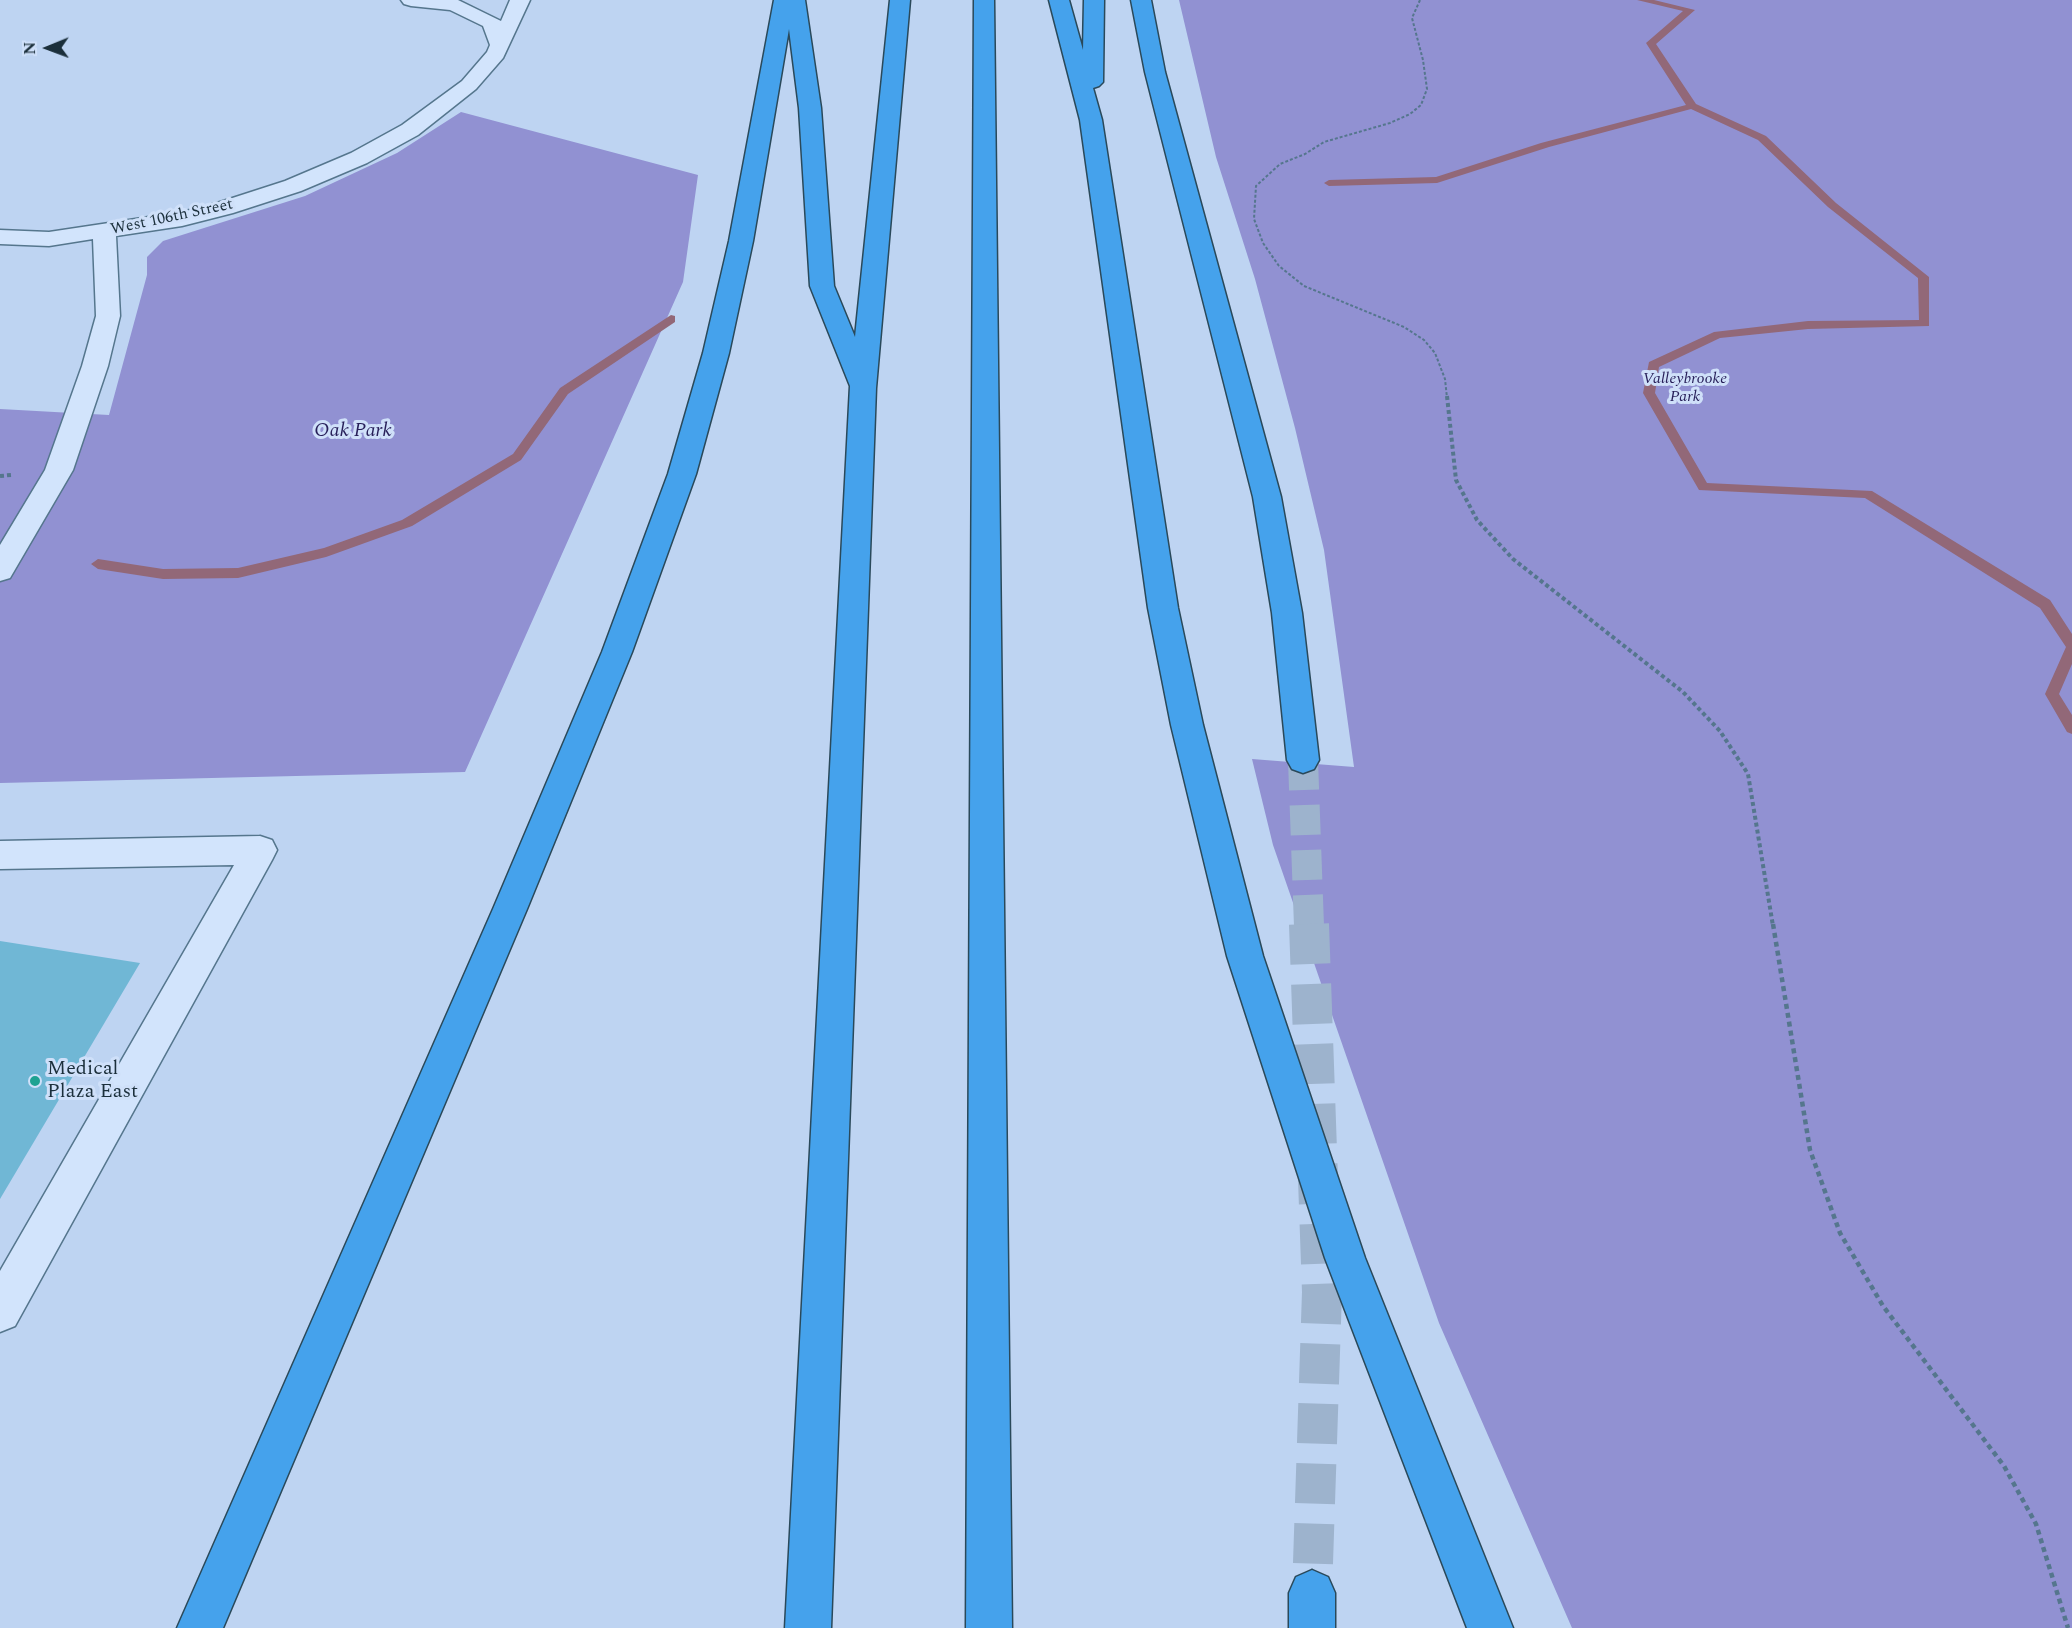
<!DOCTYPE html>
<style>
body{margin:0}
#map{position:relative;width:2072px;height:1628px;overflow:hidden;background:#bed4f2;font-family:Spectral,serif}
canvas{display:block}
.north{position:absolute;left:18px;top:18px;width:60px;height:60px;-webkit-text-stroke:4px #cfe0f9;paint-order:stroke;rotate:269deg;font-size:16px;font-weight:700;line-height:24px;text-align:center;color:#1b2f3b}
.north::after{content:'';display:block;margin:auto;width:21px;height:27px;background:#1b2f3b;clip-path:polygon(50% 0,100% 100%,50% 72%,0 100%)}
</style>
<div id="map">
<canvas width="2072" height="1628"></canvas>
<div class="north">N</div>
</div>
<script>
const g = document.querySelector('canvas').getContext('2d');
g.lineJoin = 'round';
function fillPath(path, color) {
  g.fillStyle = color;
  g.fill(path, 'evenodd');
}
function poly(rows) {
  const path = new Path2D();
  for (const r of rows) {
    path.moveTo(r[0], r[1]);
    for (let i = 2; i < r.length; i += 2) path.lineTo(r[i], r[i + 1]);
  }
  return path;
}
function trace(path, color, width, dash) {
  g.strokeStyle = color;
  g.lineWidth = width;
  g.lineCap = dash ? 'butt' : 'round';
  g.setLineDash(dash || []);
  g.stroke(path);
}
function drawText(font, color, halo, rows, align = 'center') {
  g.font = font + ' Spectral,serif';
  g.lineWidth = 6;
  g.setLineDash([]);
  g.textBaseline = 'middle';
  g.strokeStyle = halo;
  g.fillStyle = color;
  for (const [text, x, y, turn = 0] of rows) {
    g.save();
    g.translate(x, y);
    g.rotate((+turn || 0) * Math.PI / 180);
    g.textAlign = isNaN(turn) ? turn : align;
    if (halo) g.strokeText(text, 0, 0);
    g.fillText(text, 0, 0);
    g.restore();
  }
}
fillPath(poly([
 [1179,0,2072,0,2072,1628,1572,1628,1439,1323,1273,845,1252,759,1354,767,1324,550,1295,428,1255,279,1216,157],
 [461,112,698,175,683,282,465,772,0,783,0,409,109,415,147,275,147,257,163,241,305,196,397,153]
]), '#9191d2');
fillPath(poly([
 [1637,0,1654,0,1695,10,1656,44,1696,104,1766,136,1836,203,1929,277,1929,326,1808,329,1720,338,1659,367,1655,393,1707,483,1872,491,2050,600,2072,634,2072,664,2059,694,2072,715,2072,734,2067,732,2045,694,2066,647,2040,608,1865,498,1699,490,1643,393,1649,362,1714,332,1808,321,1919,320,1918,278,1828,207,1758,140,1691,109,1549,147,1437,183,1329,186,1324,183,1329,180,1436,177,1541,143,1686,105,1646,43,1683,11,1637,0],
 [671,315,675,316,675,322,568,394,521,460,412,526,326,557,238,578,163,579,98,569,91,564,98,559,163,569,238,568,324,548,402,520,513,454,560,388,671,315]
]), '#926878');
fillPath(poly([
 [0,941,140,963,0,1199]
]), '#70b7d5');
trace(poly([
 [1303,760,1309,926]
]), '#9db3cd', 30, [30, 15]);
trace(poly([
 [1309,924,1322,1292,1312,1593]
]), '#9db3cd', 40, [40, 20]);
const minor = poly([
 [401,0,458,0,501,21,510,0,530,0,503,58,476,89,418,135,367,163,301,191,233,213,182,226,116,236,120,316,108,366,73,470,10,578,0,581,0,545,45,470,82,366,96,316,93,239,49,246,0,244,0,230,49,232,182,212,217,203,285,181,351,153,402,125,462,81,487,52,490,45,483,26,450,10,411,6,404,4,401,0],
 [260,836,272,840,277,850,272,860,15,1326,0,1332,0,1271,234,865,0,869,0,841,260,836]
]);
const highway = poly([
 [774,0,805,0,821,108,834,286,855,337,890,0,910,0,876,388,831,1628,785,1628,850,386,810,286,799,108,789,29,753,241,729,353,696,474,632,652,527,909,223,1628,177,1628,493,909,602,652,668,474,703,353,729,241,774,0],
 [974,0,994,0,1012,1628,966,1628,974,0],
 [1049,0,1069,0,1083,50,1084,0,1104,0,1103,82,1099,86,1093,88,1102,120,1178,608,1203,725,1263,956,1365,1258,1513,1628,1467,1628,1325,1258,1227,956,1171,725,1148,608,1080,120,1049,0],
 [1131,0,1151,0,1165,72,1281,497,1302,613,1319,760,1314,769,1303,773,1292,769,1287,760,1272,613,1253,497,1145,72,1131,0],
 [1312,1570,1328,1577,1335,1593,1335,1628,1289,1628,1289,1593,1296,1577,1312,1570]
]);
trace(minor, '#55768d', 3);
trace(highway, '#2a495a', 3);
trace(poly([
 [1420,0,1412,18,1423,60,1427,89,1421,105,1410,114,1390,123,1324,142,1305,154,1280,164,1256,186,1254,219,1263,243,1279,266,1304,286,1404,327,1424,340,1435,353,1445,379,1447,398]
]), '#55768d', 2, [3, 2]);
trace(poly([
 [1447,396,1456,480,1477,520,1513,559,1683,692,1720,731,1748,774,1773,926],
 [0,476,11,475]
]), '#55768d', 4, [4, 3]);
trace(poly([
 [1773,924,1810,1150,1840,1233,1883,1306,2004,1466,2036,1524,2068,1628]
]), '#55768d', 4.5, [5, 4]);
fillPath(minor, '#d2e4fc');
fillPath(highway, '#45a2ec');
for (const [x, y, r, color] of [
 [35,1081,6,"#1ea292"]
]) {
  const dot = new Path2D();
  dot.arc(x, y, r, 0, 2 * Math.PI);
  g.fillStyle = color;
  g.fill(dot);
  trace(dot, '#cfe0f9', 2);
}
drawText('16px', '#1b2f3b', '#cfe0f9', [
 ["West 106th Street",172,218,-12]
]);
drawText('italic 16px', '#271f59', '#cfe0f9', [
 ["Valleybrooke",1685,380],
 ["Park",1685,398]
]);
drawText('italic 20px', '#271f59', '#cfe0f9', [
 ["Oak Park",353,432]
]);
drawText('20px', '#1b2f3b', '#cfe0f9', [
 ["Medical",47,1070],
 ["Plaza East",47,1093]
], 'left');
</script>
